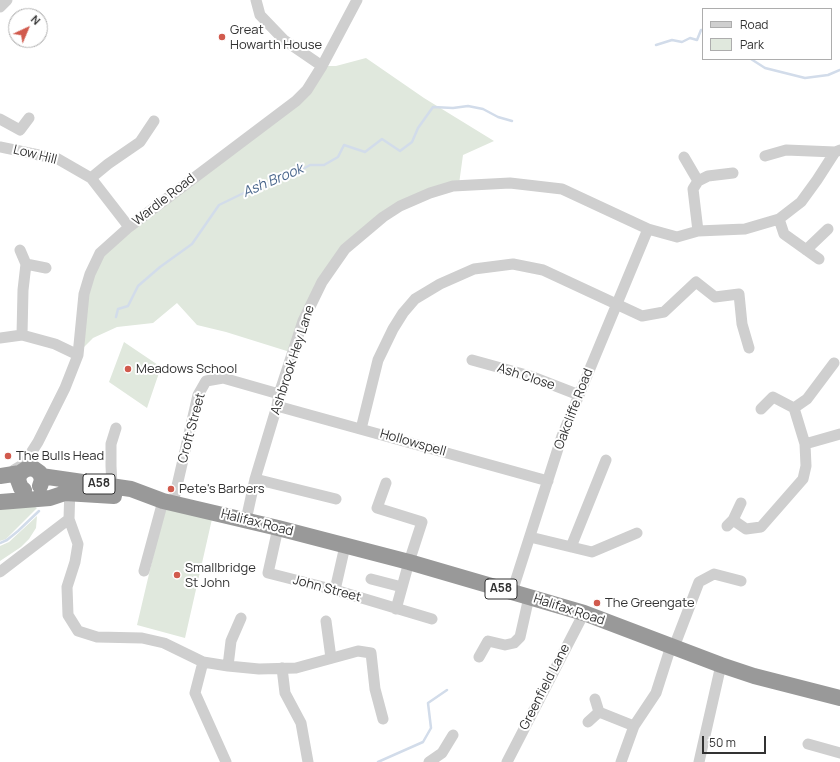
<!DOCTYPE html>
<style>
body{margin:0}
#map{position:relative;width:840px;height:762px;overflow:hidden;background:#fff;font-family:Manrope,sans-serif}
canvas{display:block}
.legend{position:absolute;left:702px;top:8px;width:130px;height:52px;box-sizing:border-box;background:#fff;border:1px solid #adadad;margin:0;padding:5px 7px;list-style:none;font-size:12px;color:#323232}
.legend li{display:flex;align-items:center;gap:8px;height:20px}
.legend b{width:20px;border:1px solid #adadad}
.north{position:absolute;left:8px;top:8px;width:40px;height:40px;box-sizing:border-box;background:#fff;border:1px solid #adadad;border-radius:50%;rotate:44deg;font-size:11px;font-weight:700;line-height:16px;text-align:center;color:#323232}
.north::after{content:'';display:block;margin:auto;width:14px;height:18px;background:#d15a4d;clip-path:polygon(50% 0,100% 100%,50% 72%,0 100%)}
.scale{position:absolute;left:702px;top:736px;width:64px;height:18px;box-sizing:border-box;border:2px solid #323232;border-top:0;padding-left:5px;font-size:12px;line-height:14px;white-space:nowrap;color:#323232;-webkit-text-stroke:3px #fff;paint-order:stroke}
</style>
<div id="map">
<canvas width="840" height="762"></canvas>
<ul class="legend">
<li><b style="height:5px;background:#cfcfcf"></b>Road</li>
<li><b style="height:11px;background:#e0e8dd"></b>Park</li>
</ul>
<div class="north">N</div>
<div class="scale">50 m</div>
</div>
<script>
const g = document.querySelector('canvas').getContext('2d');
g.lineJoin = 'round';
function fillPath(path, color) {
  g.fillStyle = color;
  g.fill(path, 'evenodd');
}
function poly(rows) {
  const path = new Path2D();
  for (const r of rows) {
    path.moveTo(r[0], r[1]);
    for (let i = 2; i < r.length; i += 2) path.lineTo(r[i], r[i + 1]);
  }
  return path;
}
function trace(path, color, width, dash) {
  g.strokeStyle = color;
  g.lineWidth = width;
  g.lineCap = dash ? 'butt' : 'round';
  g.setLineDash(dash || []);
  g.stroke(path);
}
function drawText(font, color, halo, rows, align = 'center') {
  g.font = font + ' Manrope,sans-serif';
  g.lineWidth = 4;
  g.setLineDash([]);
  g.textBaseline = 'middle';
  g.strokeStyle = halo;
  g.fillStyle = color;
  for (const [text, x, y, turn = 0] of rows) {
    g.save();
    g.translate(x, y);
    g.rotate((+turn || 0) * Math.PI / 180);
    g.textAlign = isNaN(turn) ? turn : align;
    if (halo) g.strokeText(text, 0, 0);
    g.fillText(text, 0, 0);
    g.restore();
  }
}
fillPath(poly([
 [366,58,424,98,494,141,463,155,459,184,429,191,343,249,290,352,226,332,197,325,177,303,153,323,117,327,93,338,81,350,87,294,103,254,130,229,287,113,325,66,336,66],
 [124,342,161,367,147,408,109,382],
 [28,503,37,508,6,539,0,541,0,507],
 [165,506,212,519,185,638,137,625],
 [37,516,36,528,29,539,21,547,0,561,0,546,9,542]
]), '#e0e8dd');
trace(poly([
 [656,45,672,40,682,42,690,38,697,40,701,30,703,30],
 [751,59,765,68,805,78,828,75,840,70],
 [116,317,118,309,128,306,138,286,160,267,192,244,219,205,254,188,291,176,310,165,324,165,338,157,344,145,365,152,382,139,400,151,412,142,418,128,433,107,453,108,468,106,483,109,498,117,512,121],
 [0,543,7,540,18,531,39,511],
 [378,762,423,742,431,728,428,703,447,690]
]), '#d2dcea', 2.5);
trace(poly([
 [256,0,260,15,284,40,322,66],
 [0,7,7,0],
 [0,119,20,130,29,118],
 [0,147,58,159,91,178,129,227],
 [765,156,786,150,835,152],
 [684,157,698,181],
 [91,178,108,164,140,142,154,121],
 [779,219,784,234,819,259],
 [698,231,693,189,698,181,708,176,733,173],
 [20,250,26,264,46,268],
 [806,250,828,229],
 [22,335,23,290,26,264],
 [0,338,22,335,55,344,78,355],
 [472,360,530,376,579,395],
 [277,406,548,481],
 [761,409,773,397,794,408],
 [361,429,378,360,393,329,403,313,415,299,440,284,474,269,513,264,543,270,642,316,664,312,696,282,715,297,739,294,742,324,749,348],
 [805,444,840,434],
 [14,470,24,464,38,442,65,388,78,355,84,294,90,274,100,253,129,227,296,101,307,90,322,66,357,0],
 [255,479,336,499],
 [386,483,377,508,422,522,409,562,396,609],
 [112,486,111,466,111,444,116,428],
 [173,503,198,395,206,381,223,378,279,394],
 [69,519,78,544,75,562,67,587,68,615,78,631,97,637,142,638,164,643,203,662,228,666,259,669,296,668,358,651,371,653,375,689,383,719],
 [246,520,255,479,277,406,279,394,303,321,322,282,345,249,383,217,400,206,430,193,453,186,510,183,562,189,648,229,677,237,698,231,745,229,779,219,801,202,817,180,835,152,840,150],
 [733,520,741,503],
 [727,526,733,520,746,529,761,527,803,479,806,466,805,444,794,408,807,399,834,363],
 [278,528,268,573,335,590,432,619],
 [530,537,592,552,637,533],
 [571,547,606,460],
 [144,571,163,501],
 [0,572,69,519,70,487],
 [371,579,402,587],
 [335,590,345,546],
 [512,592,562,436,648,229],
 [326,621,331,658],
 [674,647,699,582,714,574,741,581],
 [479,657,488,641,505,645,514,643,520,637,529,597],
 [203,662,195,693,226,762],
 [228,666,231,641,241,618],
 [282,668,285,693,301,723,308,762],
 [595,699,599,712,634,726],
 [588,722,599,712],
 [808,744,840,753],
 [429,762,442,753,453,735],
 [507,762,584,613],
 [621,762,634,726,656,693,671,646],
 [699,762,721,665]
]), '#cfcfcf', 11);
trace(poly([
 [0,476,20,473],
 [41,476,131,489,163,501,278,528,409,562,584,613,721,665,754,676,840,698],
 [24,490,21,488,18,480,20,473,26,469,33,468,40,473,42,480,40,486],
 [0,502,50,498,65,493,114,496]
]), '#999', 16);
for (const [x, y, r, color] of [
 [222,37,4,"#d15a4d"],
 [128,369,4,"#d15a4d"],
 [8,456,4,"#d15a4d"],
 [171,489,4,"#d15a4d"],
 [177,575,4,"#d15a4d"],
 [597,603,4,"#d15a4d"]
]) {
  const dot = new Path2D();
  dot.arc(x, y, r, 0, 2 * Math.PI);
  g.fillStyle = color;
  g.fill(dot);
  trace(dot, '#fff', 1.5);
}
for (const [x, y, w] of [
 [99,484,32],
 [501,589,32]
]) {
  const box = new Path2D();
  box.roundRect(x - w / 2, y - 10, w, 20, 3);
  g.fillStyle = '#fff';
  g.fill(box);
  trace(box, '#323232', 1);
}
drawText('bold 12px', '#323232', null, [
 ["A58",99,484],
 ["A58",501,589]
]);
drawText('13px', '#323232', '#fff', [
 ["Great",230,30],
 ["Howarth House",230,45],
 ["Meadows School",136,369],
 ["The Bulls Head",16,456],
 ["Pete's Barbers",179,489],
 ["Smallbridge",185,568],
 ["St John",185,583],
 ["The Greengate",605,603]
], 'left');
drawText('13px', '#323232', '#fff', [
 ["Low Hill",35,155,14],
 ["Wardle Road",164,200,-38],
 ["Ashbrook Hey Lane",293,360,-72],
 ["Ash Close",526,377,18],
 ["Oakcliffe Road",574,409,-69],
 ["Croft Street",192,428,-75],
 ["Hollowspell",413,443,16],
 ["Halifax Road",257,523,14],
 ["John Street",327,589,15],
 ["Halifax Road",569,610,18],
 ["Greenfield Lane",545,687,-63]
]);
drawText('italic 14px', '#49668c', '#fff', [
 ["Ash Brook",273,181,-23]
]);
</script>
